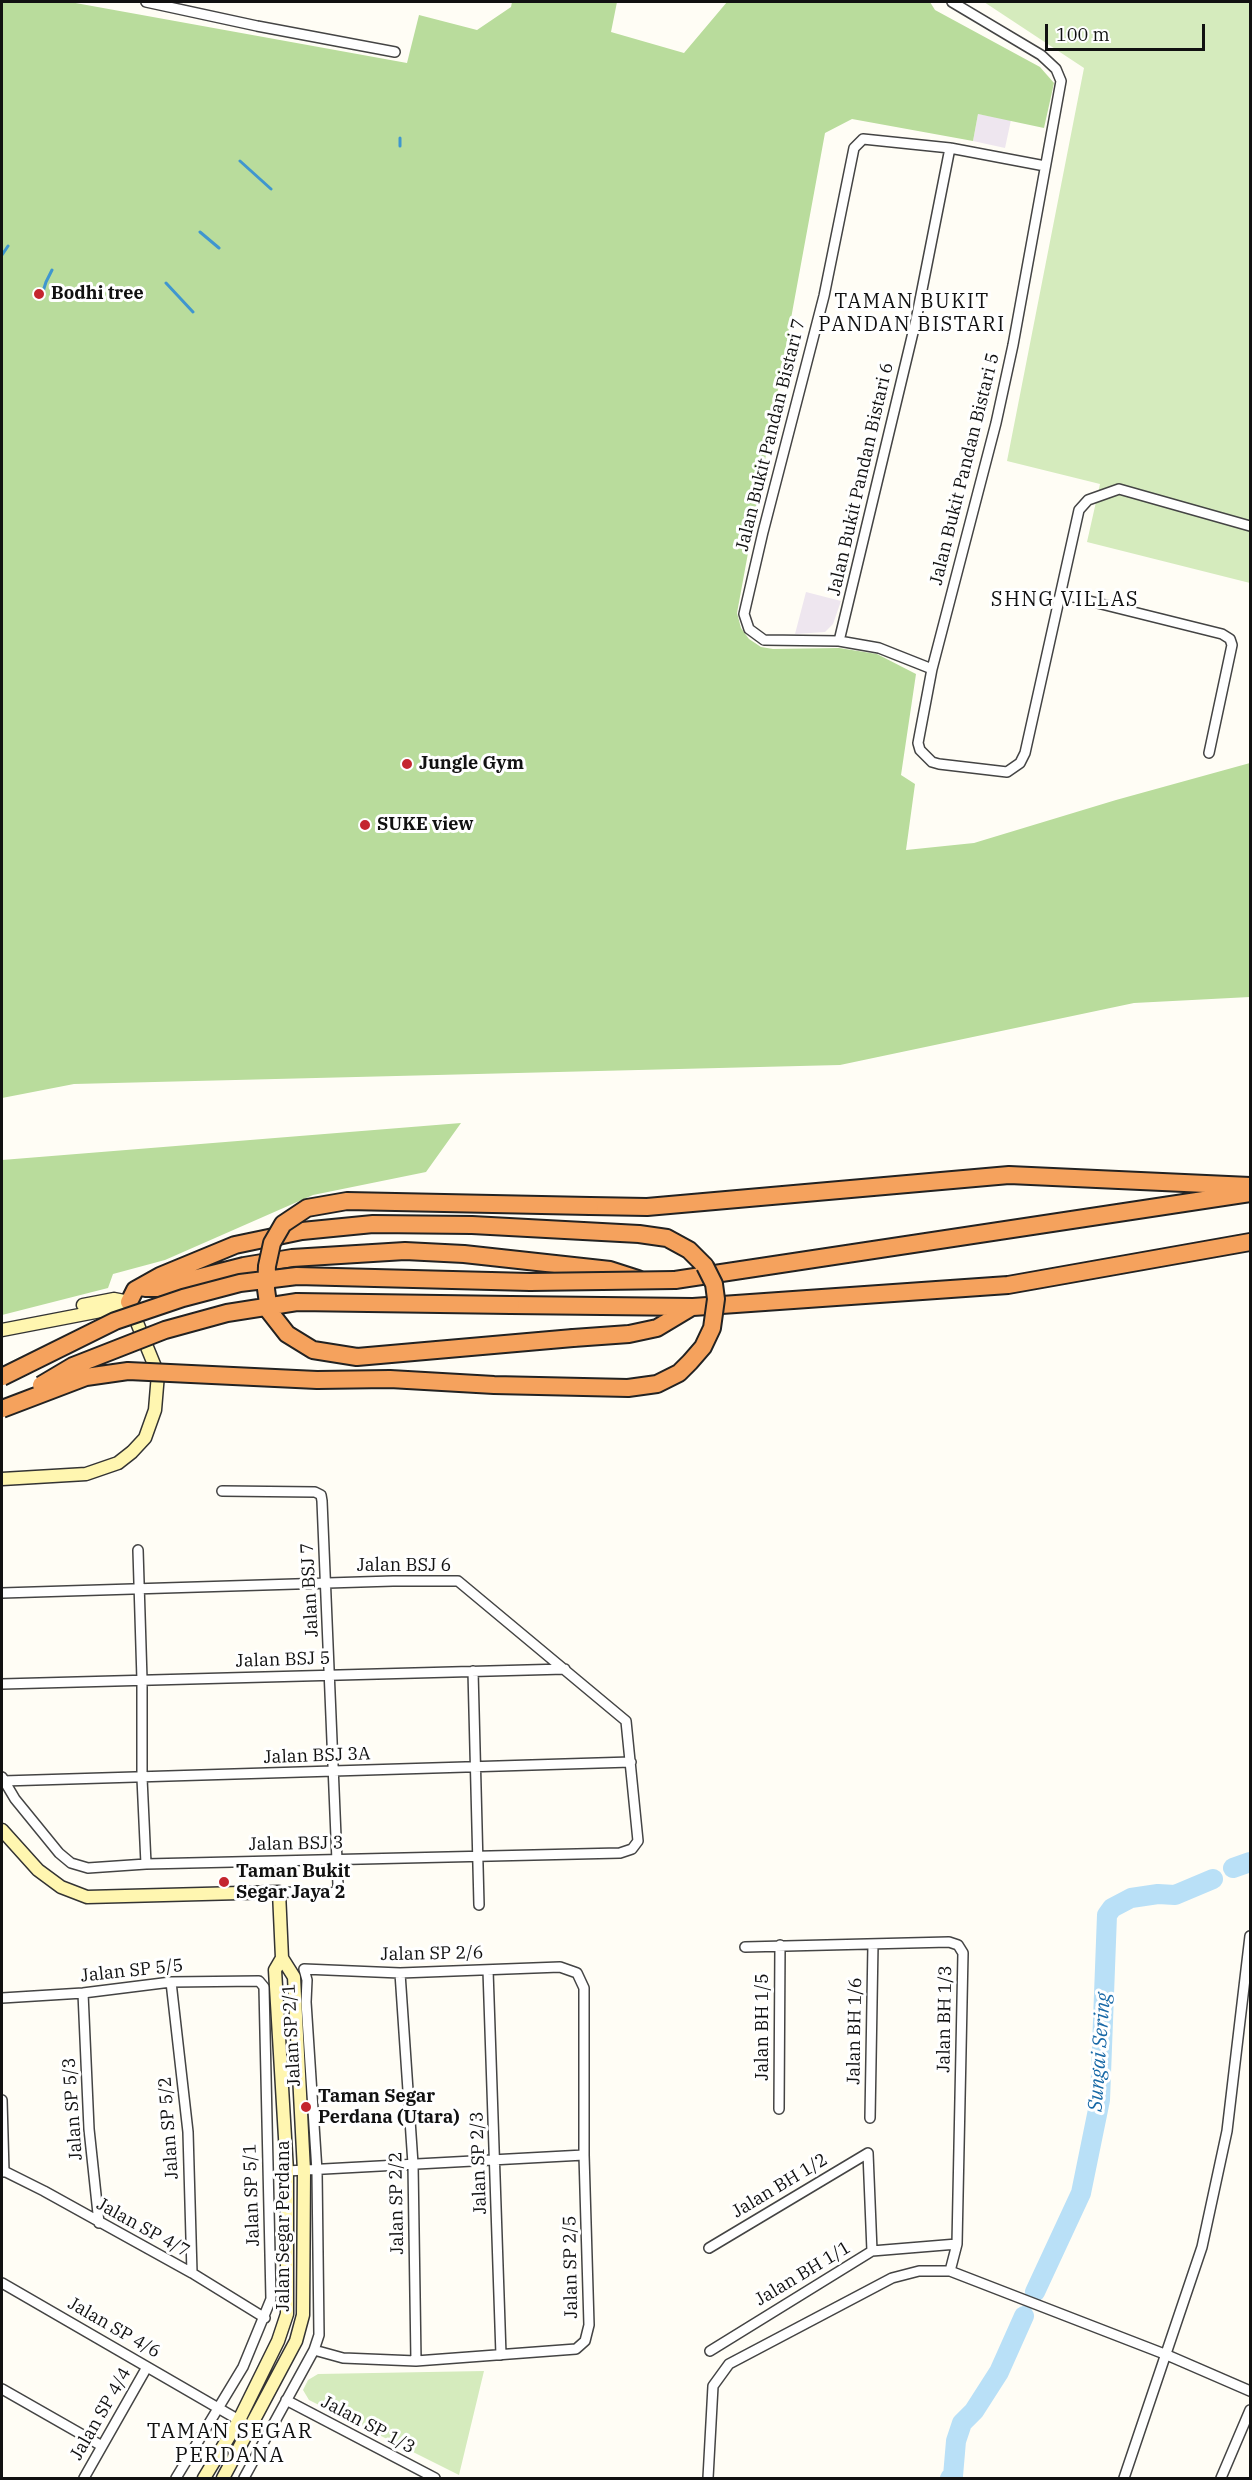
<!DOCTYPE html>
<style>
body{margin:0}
#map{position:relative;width:1252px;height:2480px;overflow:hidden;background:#fffdf5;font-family:"IBM Plex Serif",serif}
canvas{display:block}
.frame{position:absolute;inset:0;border:3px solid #111;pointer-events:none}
.scale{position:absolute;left:1045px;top:24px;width:160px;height:27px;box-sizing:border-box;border:3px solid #111;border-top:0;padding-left:8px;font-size:18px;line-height:21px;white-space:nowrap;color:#111;-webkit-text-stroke:4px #fff;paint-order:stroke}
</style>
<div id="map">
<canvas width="1252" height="2480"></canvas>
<div class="frame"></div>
<div class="scale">100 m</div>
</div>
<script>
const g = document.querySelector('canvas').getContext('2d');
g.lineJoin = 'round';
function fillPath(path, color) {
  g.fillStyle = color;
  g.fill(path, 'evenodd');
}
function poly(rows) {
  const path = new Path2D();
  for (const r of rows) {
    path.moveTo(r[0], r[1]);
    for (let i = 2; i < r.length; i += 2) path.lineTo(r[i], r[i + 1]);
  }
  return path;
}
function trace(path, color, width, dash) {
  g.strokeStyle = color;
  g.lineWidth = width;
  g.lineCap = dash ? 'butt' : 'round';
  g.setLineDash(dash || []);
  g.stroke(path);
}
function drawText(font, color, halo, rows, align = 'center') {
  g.font = font + ' "IBM Plex Serif",serif';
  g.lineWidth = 6;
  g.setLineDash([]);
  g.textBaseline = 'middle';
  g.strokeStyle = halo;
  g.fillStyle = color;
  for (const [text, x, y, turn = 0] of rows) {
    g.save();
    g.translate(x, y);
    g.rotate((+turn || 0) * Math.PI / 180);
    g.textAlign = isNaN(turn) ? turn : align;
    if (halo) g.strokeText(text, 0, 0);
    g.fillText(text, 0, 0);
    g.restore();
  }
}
fillPath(poly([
 [978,114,1011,120,1005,148,973,141],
 [806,592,841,601,833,624,825,632,795,634]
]), '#eee6ef');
fillPath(poly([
 [984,2,1250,2,1250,583,1087,542,1100,484,1007,461,1084,68],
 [484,2371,459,2475,309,2400,303,2390,308,2380,318,2374]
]), '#d5ebbd');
fillPath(poly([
 [2,2,70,2,407,63,419,15,477,30,511,7,512,2,617,2,611,32,684,53,727,2,930,2,935,10,1040,67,1054,83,1044,128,978,114,973,141,852,119,825,133,737,613,741,628,749,639,761,647,773,649,839,648,877,654,916,674,901,775,915,784,906,850,974,843,1116,800,1250,763,1250,997,1134,1003,840,1065,74,1084,2,1098],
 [461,1123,426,1172,313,1195,165,1260,113,1274,108,1288,2,1315,2,1160]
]), '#b9dc9c');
trace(poly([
 [400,138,400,146],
 [240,161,271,189],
 [200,232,219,248],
 [2,255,8,246],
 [166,283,193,312],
 [41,298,46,282,52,270]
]), '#3f96cf', 3);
trace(poly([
 [1233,1868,1250,1862],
 [1035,2292,1081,2193,1100,2100,1107,1915,1112,1908,1131,1898,1158,1894,1175,1895,1213,1879],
 [950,2478,953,2476,956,2441,962,2423,974,2411,999,2372,1024,2316]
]), '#b9e0f7', 20);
const street = poly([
 [146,2,257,26,395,52],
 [952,2,1041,55,1056,69,1061,81,1013,345,996,423,932,669,918,743,920,750,932,762,939,764,1007,772,1020,763,1025,753,1079,510,1088,500,1119,489,1250,526],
 [1061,594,1222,634,1230,639,1232,645,1209,753],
 [839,641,916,320,950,148],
 [932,669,879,648,839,641,764,640,749,629,744,614,763,532,824,296,854,148,863,139,950,148,1045,166],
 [222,1491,315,1492,321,1495,322,1501,338,1885,338,1891,331,1893,279,1892],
 [138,1550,142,1680,142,1778,146,1864],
 [2,1593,393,1581,458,1581,626,1721,638,1841,632,1849,620,1853,146,1864,88,1868,71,1863,59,1853,15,1799,2,1777],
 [473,1671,479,1905],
 [2,1684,565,1669],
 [3,1781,631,1762],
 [745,1947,949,1942,958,1945,963,1953,957,2244,950,2271],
 [488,1970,501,2355],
 [400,1973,413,2164,416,2361],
 [171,1982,188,2132,192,2273],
 [83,1993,89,2129,99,2223],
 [2,1998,83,1993,171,1982,259,1981,264,1987,271,2299,243,2367,176,2478],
 [2,2100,4,2172],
 [779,2109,780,1945],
 [870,2118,873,1944],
 [2,2170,44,2191,192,2273,265,2318],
 [287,2171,584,2155],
 [709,2248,868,2153,872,2251],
 [2,2283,244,2423],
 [710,2351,872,2251,957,2244],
 [2,2389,102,2446],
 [286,2400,435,2478],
 [84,2478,147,2367],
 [244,2478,314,2350,319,2335,317,2171,306,2002,307,1980,304,1969,400,1973,560,1967,577,1973,584,1988,584,2155,589,2325,585,2341,576,2349,416,2361,343,2358,314,2350],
 [708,2478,713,2386,729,2364,892,2278,919,2271,950,2271,1167,2355,1250,2391],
 [1124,2478,1202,2247,1227,2131,1250,1936],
 [1221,2478,1250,2410]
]);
const secondary = poly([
 [83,1305,114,1299,129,1302],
 [2,1330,116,1308,129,1302],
 [2,1479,86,1474,118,1463,132,1452,145,1438,155,1410,158,1374,131,1308],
 [2,1830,38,1870,61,1887,87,1897,279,1892,282,1958,294,1977,304,2171,303,2315,296,2341,223,2478],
 [204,2478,239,2420,278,2341,287,2314,287,2171,275,1970,282,1958]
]);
const highway = poly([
 [590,1206,647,1207,1009,1175,1250,1186],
 [675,1280,1250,1193],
 [145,1288,158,1288,244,1266,292,1258,405,1251,464,1254,610,1270,638,1279],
 [129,1302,135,1290,160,1276,235,1245,302,1231,373,1224,472,1225,639,1234,667,1238,689,1250,705,1266],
 [511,1305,693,1307,1008,1285,1250,1242],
 [573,1338,629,1334,657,1328,692,1307]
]);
trace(street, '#444', 12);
trace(secondary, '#333', 15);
trace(highway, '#222', 20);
trace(street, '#fff', 9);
trace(secondary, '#fff6b0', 12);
trace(highway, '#f5a25d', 16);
const highwayBridge = poly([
 [573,1338,357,1357,313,1350,287,1334,269,1311,266,1289,267,1266,272,1243,283,1224,307,1208,347,1201,590,1206],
 [2,1377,115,1321,183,1298,240,1283,297,1276,530,1282,675,1280],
 [41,1385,73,1366,165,1330,227,1313,297,1302,511,1305],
 [2,1409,86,1377,128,1371,317,1380,390,1379,494,1385,628,1388,657,1384,679,1373,690,1362,703,1347,712,1328,716,1299,714,1284,705,1266]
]);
trace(highwayBridge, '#222', 20, []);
trace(highwayBridge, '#f5a25d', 16);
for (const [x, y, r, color] of [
 [39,294,6,"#c4262e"],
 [407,764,6,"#c4262e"],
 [365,825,6,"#c4262e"],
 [224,1882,6,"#c4262e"],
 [306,2107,6,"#c4262e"]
]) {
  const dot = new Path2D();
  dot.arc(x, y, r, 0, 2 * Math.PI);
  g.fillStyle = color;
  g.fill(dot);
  trace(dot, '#fff', 2);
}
drawText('bold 18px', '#111', '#fff', [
 ["Bodhi tree",51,294],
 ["Jungle Gym",419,764],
 ["SUKE view",377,825],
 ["Taman Bukit",236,1872],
 ["Segar Jaya 2",236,1893],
 ["Taman Segar",318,2097],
 ["Perdana (Utara)",318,2118]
], 'left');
drawText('18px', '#111', '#fff', [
 ["Jalan Bukit Pandan Bistari 7",771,435,-76],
 ["Jalan Bukit Pandan Bistari 5",965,469,-76],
 ["Jalan Bukit Pandan Bistari 6",861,479,-77],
 ["Jalan BSJ 6",404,1566],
 ["Jalan BSJ 7",310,1590,-93],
 ["Jalan BSJ 5",283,1660,-2],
 ["Jalan BSJ 3A",317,1756,-2],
 ["Jalan BSJ 3",296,1844,-1],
 ["Jalan SP 2/6",432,1954,-1],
 ["Jalan SP 5/5",132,1971,-6],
 ["Jalan BH 1/3",945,2019,-89],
 ["Jalan BH 1/5",763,2027,-90],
 ["Jalan BH 1/6",855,2031,-89],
 ["Jalan SP 2/1",292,2035,-93],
 ["Jalan SP 5/3",73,2109,-94],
 ["Jalan SP 5/2",169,2128,-94],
 ["Jalan SP 2/3",479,2163,-92],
 ["Jalan BH 1/2",780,2186,-31],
 ["Jalan SP 5/1",252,2195,-92],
 ["Jalan SP 2/2",397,2203,-91],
 ["Jalan Segar Perdana",284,2226,-90],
 ["Jalan SP 4/7",143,2228,29],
 ["Jalan SP 2/5",571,2267,-91],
 ["Jalan BH 1/1",803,2274,-31],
 ["Jalan SP 4/6",114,2328,30],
 ["Jalan SP 4/4",101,2414,-60],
 ["Jalan SP 1/3",368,2425,28]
]);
g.letterSpacing = '1.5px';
drawText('20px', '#111', '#fff', [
 ["TAMAN BUKIT",912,302],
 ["PANDAN BISTARI",912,325],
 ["SHNG VILLAS",1065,600]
]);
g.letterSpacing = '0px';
drawText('italic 20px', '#1768a6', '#fff', [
 ["Sungai Sering",1100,2052,-86]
]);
g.letterSpacing = '1.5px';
drawText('21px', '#111', '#fff', [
 ["TAMAN SEGAR",230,2432],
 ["PERDANA",230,2456]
]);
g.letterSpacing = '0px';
</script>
